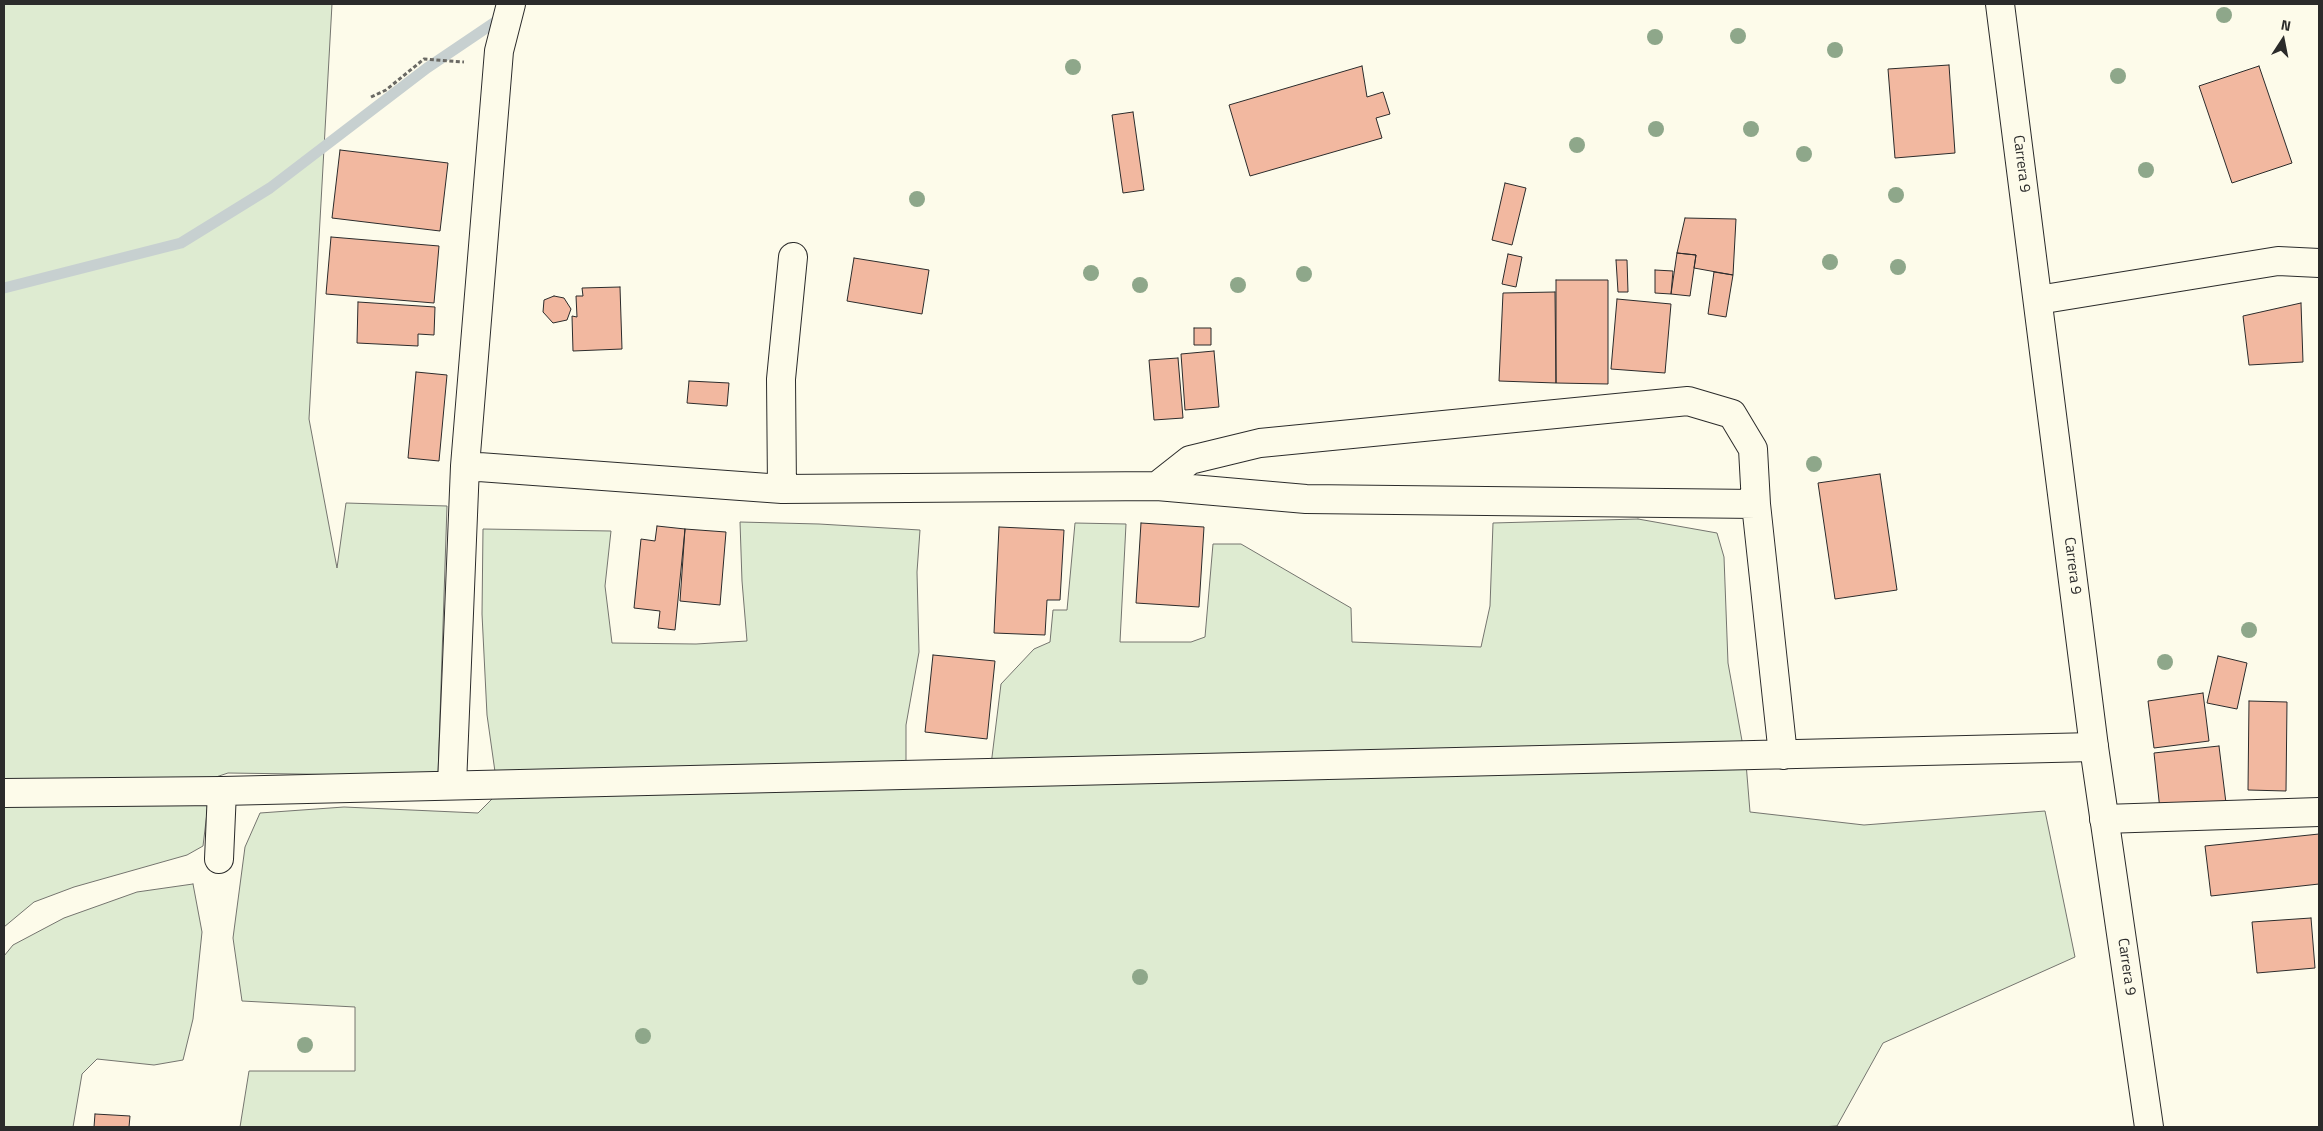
<!DOCTYPE html>
<style>
body{margin:0}
#map{position:relative;width:2323px;height:1131px;overflow:hidden;background:#fdfbea;font-family:"Titillium Web",sans-serif}
canvas{display:block}
.frame{position:absolute;inset:0;border:5px solid #2b2b2b;pointer-events:none}
.north{position:absolute;left:2258px;top:15px;width:50px;height:50px;-webkit-text-stroke:4px #fdfbea;paint-order:stroke;rotate:11deg;font-size:14px;font-weight:700;line-height:20px;text-align:center;color:#2b2b2b}
.north::after{content:'';display:block;margin:auto;width:18px;height:22px;background:#2b2b2b;clip-path:polygon(50% 0,100% 100%,50% 72%,0 100%)}
</style>
<div id="map">
<canvas width="2323" height="1131"></canvas>
<div class="frame"></div>
<div class="north">N</div>
</div>
<script>
const g = document.querySelector('canvas').getContext('2d');
g.lineJoin = 'round';
function fillPath(path, color) {
  g.fillStyle = color;
  g.fill(path, 'evenodd');
}
function poly(rows) {
  const path = new Path2D();
  for (const r of rows) {
    path.moveTo(r[0], r[1]);
    for (let i = 2; i < r.length; i += 2) path.lineTo(r[i], r[i + 1]);
  }
  return path;
}
function trace(path, color, width, dash) {
  g.strokeStyle = color;
  g.lineWidth = width;
  g.lineCap = dash ? 'butt' : 'round';
  g.setLineDash(dash || []);
  g.stroke(path);
}
function drawText(font, color, halo, rows, align = 'center') {
  g.font = font + ' "Titillium Web",sans-serif';
  g.lineWidth = 4;
  g.setLineDash([]);
  g.textBaseline = 'middle';
  g.strokeStyle = halo;
  g.fillStyle = color;
  for (const [text, x, y, turn = 0] of rows) {
    g.save();
    g.translate(x, y);
    g.rotate((+turn || 0) * Math.PI / 180);
    g.textAlign = isNaN(turn) ? turn : align;
    if (halo) g.strokeText(text, 0, 0);
    g.fillText(text, 0, 0);
    g.restore();
  }
}
const green = poly([
 [4,4,332,4,309,419,337,568,346,503,447,506,438,776,228,773,216,777,209,796,203,846,187,855,74,887,34,902,4,927,4,4],
 [1638,519,1717,533,1724,557,1728,663,1746,763,1750,812,1864,825,2045,811,2075,957,1883,1043,1837,1126,1821,1127,240,1127,249,1071,355,1071,355,1007,242,1001,233,938,245,847,260,813,344,807,478,813,498,793,487,715,482,614,483,529,611,531,605,586,612,643,696,644,747,641,742,581,740,522,819,524,920,530,917,572,919,652,906,725,906,761,991,765,1001,684,1034,649,1050,642,1053,610,1067,610,1075,523,1126,524,1120,642,1191,642,1205,637,1213,544,1241,544,1351,608,1352,642,1481,647,1490,606,1493,523,1638,519],
 [193,884,202,932,193,1019,183,1060,154,1065,97,1059,82,1074,73,1127,4,1127,4,956,13,945,64,918,137,892,193,884]
]);
fillPath(green, '#deebd1');
trace(green, '#74746e', 1);
trace(poly([
 [4,288,181,243,270,188,427,68,504,16]
]), '#c7d0d0', 11);
const building = poly([
 [1949,65,1955,153,1895,158,1888,69,1949,65],
 [1362,66,1367,97,1383,92,1390,114,1376,118,1382,138,1250,176,1229,105,1362,66],
 [2259,66,2292,163,2232,183,2199,86,2259,66],
 [1133,112,1144,190,1123,193,1112,115,1133,112],
 [340,150,448,163,440,231,332,218,340,150],
 [1505,183,1526,188,1512,245,1492,240,1505,183],
 [1685,218,1736,219,1733,275,1694,268,1696,255,1677,253,1685,218],
 [331,237,439,246,434,303,326,294,331,237],
 [1677,253,1696,255,1690,296,1671,294,1677,253],
 [1508,254,1522,257,1516,287,1502,284,1508,254],
 [854,258,929,270,922,314,847,301,854,258],
 [1616,260,1627,260,1628,292,1618,292,1616,260],
 [1655,270,1673,271,1671,294,1655,293,1655,270],
 [1714,272,1733,275,1726,317,1708,314,1714,272],
 [1556,280,1608,280,1608,384,1556,383,1556,280],
 [620,287,622,349,573,351,572,316,577,317,576,296,583,296,582,288,620,287],
 [1555,292,1556,383,1499,381,1503,293,1555,292],
 [554,296,564,298,571,309,567,320,553,323,543,312,544,300,554,296],
 [1617,299,1671,304,1665,373,1611,369,1617,299],
 [358,302,435,307,434,335,418,334,418,346,357,343,358,302],
 [2301,303,2303,362,2249,365,2243,316,2301,303],
 [1194,328,1211,328,1211,345,1194,345,1194,328],
 [1214,351,1219,407,1185,410,1181,354,1214,351],
 [1178,358,1183,418,1154,420,1149,360,1178,358],
 [416,372,447,375,439,461,408,458,416,372],
 [689,381,729,383,727,406,687,403,689,381],
 [1880,474,1897,590,1835,599,1818,483,1880,474],
 [1141,523,1204,527,1199,607,1136,603,1141,523],
 [657,526,685,529,675,630,658,628,660,611,634,608,641,539,655,541,657,526],
 [999,527,1064,530,1060,600,1047,600,1045,635,994,633,999,527],
 [685,529,726,532,720,605,680,601,685,529],
 [933,655,995,661,987,739,925,732,933,655],
 [2218,656,2247,663,2237,709,2207,703,2218,656],
 [2203,693,2209,741,2154,748,2148,701,2203,693],
 [2249,701,2287,702,2286,791,2248,790,2249,701],
 [2219,746,2226,803,2160,810,2154,753,2219,746],
 [2319,834,2319,884,2211,896,2205,846,2319,834],
 [2311,918,2315,968,2257,973,2252,922,2311,918],
 [95,1114,130,1116,129,1127,94,1127,95,1114]
]);
fillPath(building, '#f2b8a0');
trace(building, '#2b2b2b', 1);
const minor = poly([
 [2038,300,2278,261,2319,263],
 [465,466,782,489,1157,486,1306,499,1756,504],
 [1157,486,1190,460,1260,443,1688,401,1732,414,1753,449,1756,504,1783,755],
 [782,489,781,379,793,257],
 [452,785,465,466,499,51,511,4],
 [4,793,222,791,2094,747],
 [2104,819,2319,812],
 [219,859,222,791]
]);
const highway = poly([
 [2000,4,2094,747,2149,1127]
]);
trace(minor, '#2b2b2b', 30);
trace(highway, '#2b2b2b', 30);
trace(poly([
 [371,97,386,90,424,59,464,62]
]), '#6a6964', 3, [4, 2.5]);
trace(minor, '#fdfbea', 28);
trace(highway, '#fdfbea', 28);
g.fillStyle = '#8ea78a';
for (const [x, y] of [
 [2224,15],
 [1738,36],
 [1655,37],
 [1835,50],
 [1073,67],
 [2118,76],
 [1656,129],
 [1751,129],
 [1577,145],
 [1804,154],
 [2146,170],
 [1896,195],
 [917,199],
 [1830,262],
 [1898,267],
 [1091,273],
 [1304,274],
 [1140,285],
 [1238,285],
 [1814,464],
 [2249,630],
 [2165,662],
 [1140,977],
 [643,1036],
 [305,1045]
]) {
  g.beginPath();
  g.arc(x, y, 8, 0, 2 * Math.PI);
  g.fill();
}
drawText('15px', '#2b2b2b', '#fdfbea', [
 ["Carrera 9",2021,164,83],
 ["Carrera 9",2072,566,83],
 ["Carrera 9",2126,967,82]
]);
</script>
